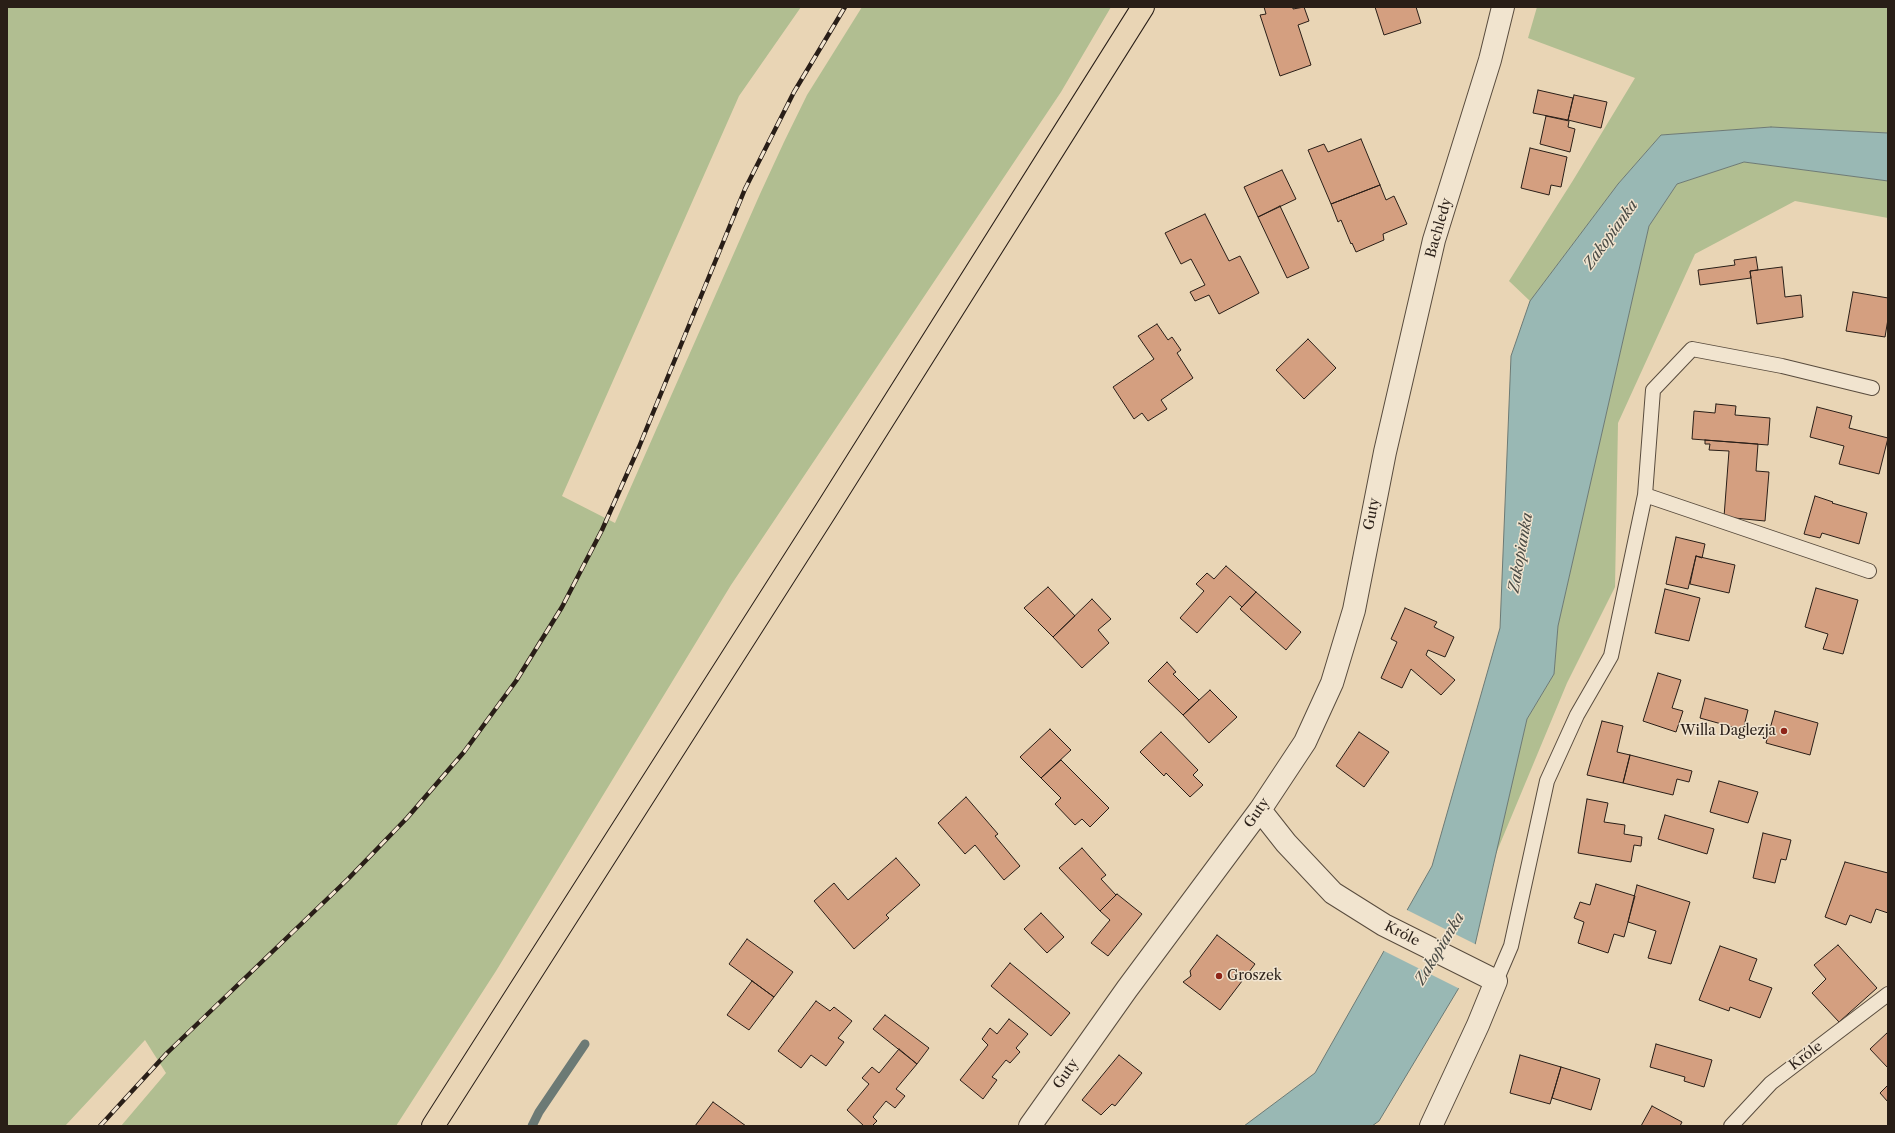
<!DOCTYPE html>
<meta charset="utf-8">
<style>
body{margin:0}
#map{position:relative;width:1895px;height:1133px;overflow:hidden;background:#e9d5b5;font-family:"Libre Caslon Text",serif}
canvas{display:block}
.frame{position:absolute;inset:0;border:8px solid #291e17;pointer-events:none}
</style>
<div id="map">
<canvas width="1895" height="1133"></canvas>
<div class="frame"></div>
</div>
<script>
const g = document.querySelector('canvas').getContext('2d');
g.lineJoin = 'round';
function fillPath(path, color) {
  g.fillStyle = color;
  g.fill(path, 'evenodd');
}
function poly(rows) {
  const path = new Path2D();
  for (const r of rows) {
    path.moveTo(r[0], r[1]);
    for (let i = 2; i < r.length; i += 2) path.lineTo(r[i], r[i + 1]);
  }
  return path;
}
function trace(path, color, width, dash) {
  g.strokeStyle = color;
  g.lineWidth = width;
  g.lineCap = dash ? 'butt' : 'round';
  g.setLineDash(dash || []);
  g.stroke(path);
}
function drawText(font, color, halo, rows, align = 'center') {
  g.font = font + ' "Libre Caslon Text",serif';
  g.lineWidth = 3;
  g.setLineDash([]);
  g.textBaseline = 'middle';
  g.strokeStyle = halo;
  g.fillStyle = color;
  for (const [text, x, y, turn = 0] of rows) {
    g.save();
    g.translate(x, y);
    g.rotate((+turn || 0) * Math.PI / 180);
    g.textAlign = isNaN(turn) ? turn : align;
    if (halo) g.strokeText(text, 0, 0);
    g.fillText(text, 0, 0);
    g.restore();
  }
}
fillPath(poly([
 [7,7,801,7,739,96,562,496,615,523,760,194,784,142,807,95,862,7,1111,7,1061,92,731,585,496,971,396,1126,121,1126,166,1073,145,1040,65,1126,7,1126],
 [1537,7,1888,7,1888,133,1771,127,1661,135,1618,184,1530,301,1509,281,1572,182,1635,78,1528,38],
 [1744,162,1888,181,1888,218,1795,201,1695,254,1618,423,1615,587,1567,683,1495,856,1527,719,1554,674,1558,626,1649,226,1677,184]
]), '#b1be91');
const water = poly([
 [1771,127,1888,133,1888,181,1744,162,1677,184,1649,226,1558,626,1554,674,1527,719,1469,971,1379,1121,1372,1126,1244,1126,1315,1073,1432,866,1500,628,1511,356,1530,301,1618,184,1661,135,1771,127]
]);
fillPath(water, '#99b8b4');
trace(water, '#6c7a75', 1);
fillPath(poly([
 [1405,909,1477,945,1470,972,1460,989,1382,950]
]), '#e9d5b5');
trace(poly([
 [532,1126,539,1112,585,1044]
]), '#6c7a75', 9);
const building = poly([
 [1264,7,1293,7,1293,9,1304,7,1309,21,1298,25,1311,65,1280,76,1260,15,1266,14,1264,7],
 [1375,7,1416,7,1421,23,1384,35,1375,7],
 [1538,90,1573,98,1568,120,1533,113,1538,90],
 [1574,95,1607,102,1601,128,1568,120,1574,95],
 [1546,116,1569,121,1568,127,1575,129,1570,152,1540,144,1546,116],
 [1361,139,1380,185,1331,204,1308,150,1324,144,1328,152,1361,139],
 [1530,148,1567,157,1561,187,1551,185,1549,195,1521,188,1530,148],
 [1282,170,1296,199,1258,217,1244,187,1282,170],
 [1380,185,1386,200,1394,196,1407,224,1383,234,1384,240,1356,252,1352,243,1351,244,1341,220,1338,222,1331,204,1380,185],
 [1280,206,1309,268,1287,278,1258,217,1280,206],
 [1205,214,1229,261,1240,256,1259,293,1219,314,1209,295,1195,301,1190,292,1205,285,1191,259,1181,264,1165,233,1205,214],
 [1756,257,1758,270,1750,271,1751,278,1700,285,1698,270,1735,265,1734,260,1756,257],
 [1782,267,1785,297,1801,295,1803,317,1757,324,1750,271,1782,267],
 [1853,292,1888,298,1888,319,1885,337,1846,331,1853,292],
 [1157,324,1168,340,1172,337,1181,350,1177,353,1193,378,1161,400,1167,409,1148,421,1142,413,1134,419,1113,387,1154,359,1138,336,1157,324],
 [1308,339,1336,368,1304,399,1276,370,1308,339],
 [1716,404,1736,406,1735,415,1770,418,1768,445,1692,439,1694,411,1715,413,1716,404],
 [1817,407,1852,416,1849,428,1888,438,1879,474,1839,464,1844,446,1810,437,1817,407],
 [1705,440,1758,444,1756,471,1769,472,1765,521,1724,517,1729,451,1709,450,1710,444,1705,444,1705,440],
 [1815,496,1833,502,1832,503,1867,513,1859,544,1822,533,1820,538,1804,534,1815,496],
 [1676,537,1705,544,1702,558,1696,556,1688,589,1666,584,1676,537],
 [1696,556,1735,565,1729,593,1690,584,1696,556],
 [1226,566,1256,592,1242,607,1230,596,1197,633,1180,618,1204,591,1196,584,1207,573,1214,579,1226,566],
 [1048,587,1075,616,1053,637,1024,608,1048,587],
 [1816,588,1858,600,1843,654,1823,649,1828,634,1805,627,1816,588],
 [1665,589,1700,598,1689,641,1655,633,1665,589],
 [1256,592,1301,632,1286,650,1240,609,1256,592],
 [1092,599,1111,619,1098,630,1109,643,1082,668,1053,637,1092,599],
 [1405,608,1437,622,1434,627,1454,637,1445,657,1428,650,1426,655,1455,680,1441,695,1411,669,1402,688,1381,678,1397,642,1391,639,1405,608],
 [1167,662,1176,672,1173,674,1199,700,1183,715,1148,681,1167,662],
 [1658,673,1681,680,1672,708,1683,711,1676,732,1643,721,1658,673],
 [1210,690,1237,717,1209,743,1183,715,1210,690],
 [1705,698,1748,710,1743,730,1700,718,1705,698],
 [1775,711,1818,723,1810,755,1766,743,1775,711],
 [1602,721,1623,726,1617,752,1630,755,1623,783,1587,775,1602,721],
 [1050,729,1071,750,1041,778,1020,757,1050,729],
 [1161,732,1198,770,1193,775,1203,785,1190,797,1166,773,1164,776,1140,752,1161,732],
 [1359,732,1389,752,1364,787,1336,766,1359,732],
 [1630,755,1692,771,1689,782,1677,779,1673,795,1623,783,1630,755],
 [1061,760,1109,808,1090,827,1082,819,1075,825,1055,804,1061,798,1041,778,1061,760],
 [1719,781,1758,792,1748,823,1710,812,1719,781],
 [966,797,998,834,995,836,1020,866,1004,880,975,845,965,854,938,823,966,797],
 [1587,799,1608,803,1604,822,1625,825,1624,834,1642,837,1641,846,1634,845,1631,862,1578,853,1587,799],
 [1665,815,1714,829,1707,854,1658,839,1665,815],
 [1763,833,1791,840,1786,860,1781,859,1775,883,1753,878,1763,833],
 [1082,848,1106,875,1101,879,1116,895,1100,911,1059,868,1082,848],
 [896,858,920,885,886,915,889,918,854,949,814,901,834,883,848,900,896,858],
 [1845,862,1888,873,1888,913,1876,909,1871,923,1850,915,1846,925,1825,917,1845,862],
 [1596,884,1635,896,1624,937,1614,934,1608,953,1578,943,1584,922,1574,918,1580,902,1590,905,1596,884],
 [1637,885,1690,902,1671,964,1648,958,1656,931,1628,922,1637,885],
 [1117,894,1142,914,1108,956,1091,943,1110,920,1100,911,1117,894],
 [1041,913,1064,937,1047,953,1024,929,1041,913],
 [1217,935,1255,964,1220,1010,1183,982,1191,976,1190,971,1217,935],
 [747,939,793,972,774,997,729,964,747,939],
 [1838,945,1877,988,1839,1022,1812,993,1826,979,1814,965,1838,945],
 [1720,946,1757,959,1749,980,1772,988,1760,1018,1730,1007,1729,1011,1699,1000,1720,946],
 [1010,963,1070,1013,1051,1036,991,986,1010,963],
 [752,981,774,997,749,1030,727,1015,752,981],
 [816,1001,830,1011,834,1007,852,1021,838,1038,844,1042,826,1066,811,1055,801,1068,778,1051,816,1001],
 [885,1015,929,1048,917,1064,873,1029,885,1015],
 [1009,1019,1028,1034,1016,1048,1020,1052,1010,1063,1006,1060,992,1077,997,1080,983,1099,960,1080,988,1045,982,1039,990,1028,997,1034,1009,1019],
 [1888,1032,1888,1068,1870,1049,1888,1032],
 [1656,1044,1712,1060,1704,1087,1684,1081,1685,1077,1650,1067,1656,1044],
 [899,1049,917,1064,896,1089,905,1096,895,1108,886,1101,873,1117,877,1121,872,1126,864,1126,847,1110,869,1084,862,1078,872,1067,879,1073,899,1049],
 [1119,1055,1142,1073,1115,1106,1112,1104,1101,1115,1082,1100,1119,1055],
 [1520,1055,1561,1067,1550,1104,1510,1093,1520,1055],
 [1561,1067,1600,1079,1591,1110,1552,1098,1561,1067],
 [1888,1085,1888,1102,1880,1093,1888,1085],
 [713,1102,746,1126,695,1126,713,1102],
 [1652,1106,1682,1122,1680,1126,1641,1126,1652,1106]
]);
fillPath(building, '#d49f80');
trace(building, '#291e17', 1);
const lane = poly([
 [1645,495,1869,571],
 [1496,981,1511,946,1547,781,1577,715,1611,656,1645,495,1653,390,1692,349,1782,366,1872,388],
 [1731,1126,1771,1083,1888,994]
]);
const street = poly([
 [1260,810,1286,843,1333,893,1384,925,1496,981,1478,1025,1431,1126],
 [1030,1126,1127,989,1260,810,1305,742,1332,683,1354,610,1385,452,1434,240,1490,60,1503,7]
]);
const primary = poly([
 [433,1126,825,512,1143,7]
]);
trace(lane, '#594c3e', 16);
trace(street, '#594c3e', 24);
trace(primary, '#291e17', 24);
trace(lane, '#f1e4cf', 14);
trace(street, '#f1e4cf', 22);
trace(primary, '#e9d5b5', 22);
const rail = poly([
 [100,1126,167,1053,348,879,407,818,464,752,516,681,562,607,602,530,639,447,745,189,794,92,845,7]
]);
trace(rail, '#291e17', 4.5);
trace(rail, '#f1e4cf', 3, [9]);
for (const [x, y, r, color] of [
 [1784,731,4,"#8f2418"],
 [1219,976,4,"#8f2418"]
]) {
  const dot = new Path2D();
  dot.arc(x, y, r, 0, 2 * Math.PI);
  g.fillStyle = color;
  g.fill(dot);
  trace(dot, '#f1e4cf', 1.5);
}
drawText('14px', '#291e17', '#f1e4cf', [
 ["Bachledy",1439,228,-74],
 ["Guty",1372,514,-79],
 ["Guty",1257,813,-55],
 ["Króle",1402,934,27],
 ["Króle",1806,1056,-37],
 ["Guty",1066,1074,-55]
]);
drawText('14px', '#291e17', '#f1e4cf', [
 ["Willa Daglezja",1776,731],
 ["Groszek",1227,976,"left"]
], 'right');
drawText('italic 15px', '#4b4c46', '#f1e4cf', [
 ["Zakopianka",1611,235,-54],
 ["Zakopianka",1521,553,-80],
 ["Zakopianka",1440,949,-59]
]);
</script>
